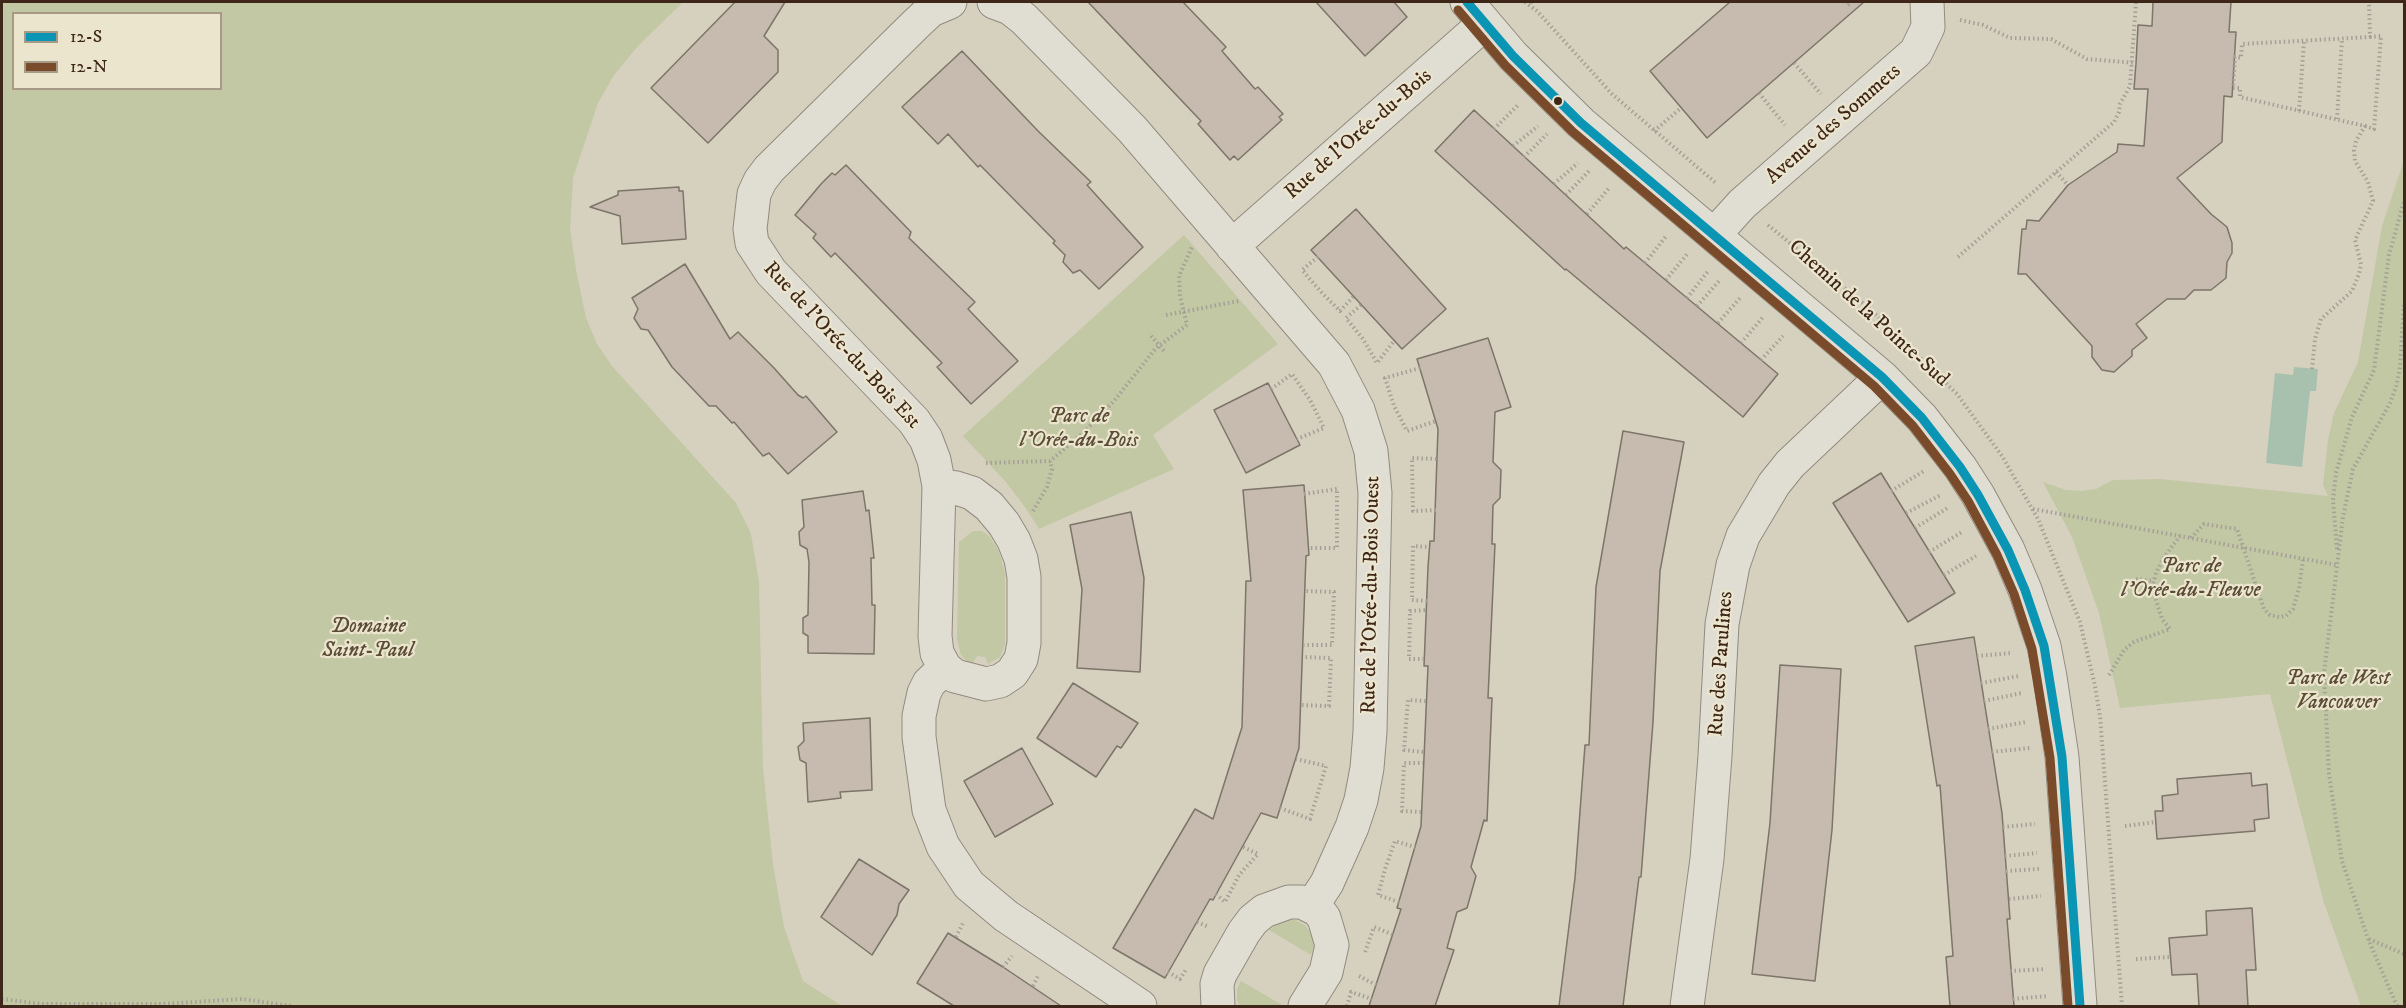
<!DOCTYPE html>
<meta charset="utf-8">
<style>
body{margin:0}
#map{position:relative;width:2406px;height:1008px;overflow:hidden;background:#d6d1be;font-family:"IM FELL DW Pica",serif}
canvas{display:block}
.frame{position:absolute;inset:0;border:3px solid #3e2618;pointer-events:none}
.legend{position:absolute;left:12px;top:12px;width:210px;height:78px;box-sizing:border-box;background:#ebe5ce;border:2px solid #a69985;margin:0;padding:8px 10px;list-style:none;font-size:18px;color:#3e2618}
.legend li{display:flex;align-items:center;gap:12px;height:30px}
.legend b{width:30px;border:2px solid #a69985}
</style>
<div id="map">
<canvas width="2406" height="1008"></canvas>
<div class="frame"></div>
<ul class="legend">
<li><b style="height:8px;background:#0995b3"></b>12-S</li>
<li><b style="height:8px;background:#7a4b2a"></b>12-N</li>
</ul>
</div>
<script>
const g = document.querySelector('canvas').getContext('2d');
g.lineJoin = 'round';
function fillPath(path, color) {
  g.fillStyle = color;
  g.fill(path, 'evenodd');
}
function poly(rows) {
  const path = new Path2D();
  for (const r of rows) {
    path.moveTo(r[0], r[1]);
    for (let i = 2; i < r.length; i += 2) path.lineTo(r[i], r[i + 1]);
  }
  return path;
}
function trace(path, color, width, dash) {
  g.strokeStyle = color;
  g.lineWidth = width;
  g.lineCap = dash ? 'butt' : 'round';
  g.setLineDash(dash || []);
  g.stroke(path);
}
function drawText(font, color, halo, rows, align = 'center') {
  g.font = font + ' "IM FELL DW Pica",serif';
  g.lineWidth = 4.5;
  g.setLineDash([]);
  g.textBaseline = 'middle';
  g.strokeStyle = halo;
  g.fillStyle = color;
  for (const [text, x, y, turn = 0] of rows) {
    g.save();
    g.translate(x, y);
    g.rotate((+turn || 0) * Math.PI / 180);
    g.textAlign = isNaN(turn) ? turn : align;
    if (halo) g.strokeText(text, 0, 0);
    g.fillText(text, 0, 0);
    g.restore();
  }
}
fillPath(poly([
 [2,2,683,2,638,46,614,75,598,103,573,178,570,229,576,270,586,318,597,344,612,366,736,503,751,534,759,582,763,768,773,865,784,927,803,981,842,1006,2,1006],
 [14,14,220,14,220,88,14,88],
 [2404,160,2404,1006,2361,1006,2324,903,2270,694,2120,708,2099,613,2072,537,2043,482,2066,490,2081,491,2096,489,2113,480,2160,479,2328,496,2323,485,2328,440,2334,413,2358,362,2382,226],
 [1184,235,1278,344,1153,435,1174,469,1039,529,1025,507,1005,481,963,436],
 [973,531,982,531,989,536,999,551,1005,574,1005,644,1000,657,988,664,985,657,977,656,973,663,968,662,961,655,957,639,959,542],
 [1283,920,1295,920,1305,925,1312,935,1314,946,1311,955,1269,930],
 [1241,981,1282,1005,1240,1006,1237,1000,1237,989]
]), '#c2c7a4');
fillPath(poly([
 [2294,367,2318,369,2316,391,2310,391,2302,467,2266,463,2275,373,2293,375]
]), '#a8c1af');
const building = poly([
 [735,2,785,2,764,36,778,50,778,72,708,143,651,88,735,2],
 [1088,2,1183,2,1226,47,1222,51,1255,89,1258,87,1283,114,1279,117,1282,120,1238,160,1234,156,1230,160,1198,124,1201,121,1088,2],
 [1316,2,1394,2,1407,17,1365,56,1316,2],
 [1730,2,1864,2,1707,138,1650,71,1730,2],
 [2153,2,2231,2,2229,32,2236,32,2232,97,2224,96,2222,142,2177,178,2211,214,2227,227,2232,243,2232,253,2227,262,2226,278,2211,290,2194,290,2185,299,2167,299,2136,324,2147,338,2132,350,2132,356,2114,372,2102,370,2092,357,2092,346,2026,274,2018,274,2022,229,2026,229,2027,220,2039,221,2068,185,2117,152,2118,144,2144,146,2148,89,2134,89,2136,63,2138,25,2152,26,2153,2],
 [962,51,1038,131,1091,182,1087,185,1143,247,1099,289,1080,270,1073,273,1063,262,1065,255,1053,243,1055,241,980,165,978,167,948,134,938,144,902,107,962,51],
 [1474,110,1624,249,1626,247,1778,374,1743,417,1566,269,1565,270,1435,151,1474,110],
 [846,165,911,232,909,238,975,302,968,309,1018,361,971,404,937,367,942,363,835,253,831,257,813,238,816,234,795,215,821,184,832,173,835,175,846,165],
 [679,187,679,191,683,191,686,239,622,244,620,216,590,207,618,195,618,191,679,187],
 [1356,209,1446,309,1402,349,1311,250,1356,209],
 [685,264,730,339,738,332,774,368,798,395,803,398,806,396,837,432,788,474,769,453,763,456,734,422,732,423,716,406,709,406,672,367,648,330,641,329,634,318,638,309,632,298,685,264],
 [1488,338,1511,407,1495,412,1493,462,1501,470,1500,498,1493,505,1492,544,1495,544,1488,698,1492,698,1487,821,1484,820,1471,867,1476,876,1467,908,1457,912,1447,948,1454,950,1435,1006,1369,1006,1401,909,1397,908,1421,826,1428,666,1424,666,1428,567,1430,541,1434,541,1438,429,1417,359,1488,338],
 [1268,383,1300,445,1246,473,1214,410,1268,383],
 [1623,431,1684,442,1660,571,1653,722,1641,877,1639,877,1623,1006,1559,1006,1575,878,1585,745,1589,745,1596,587,1623,431],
 [1881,473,1955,593,1908,622,1833,503,1881,473],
 [1304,485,1309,555,1306,556,1299,748,1277,818,1261,813,1213,900,1210,899,1165,978,1113,948,1195,809,1213,819,1242,727,1246,581,1251,581,1243,490,1304,485],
 [863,491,866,511,869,510,874,558,871,558,872,605,875,605,874,654,808,653,808,636,803,633,803,618,808,615,809,562,807,549,800,545,799,532,804,527,802,500,863,491],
 [1131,512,1144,578,1140,672,1077,668,1082,589,1070,525,1131,512],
 [1974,637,2002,813,2010,919,2007,919,2014,1006,1950,1006,1946,957,1953,956,1940,785,1937,786,1915,646,1974,637],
 [1780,665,1841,669,1832,830,1815,981,1752,974,1770,823,1780,665],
 [1073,683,1138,723,1121,748,1117,746,1096,777,1037,738,1073,683],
 [870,718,872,790,840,792,841,798,808,802,806,763,800,760,798,747,804,741,803,723,870,718],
 [1022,748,1053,804,995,837,964,781,1022,748],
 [2251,773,2252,786,2267,784,2269,818,2254,820,2255,831,2157,839,2155,811,2163,811,2162,796,2178,794,2177,779,2251,773],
 [859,859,909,890,899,904,897,915,872,955,821,917,859,859],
 [2252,908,2256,970,2246,970,2248,1006,2199,1006,2197,974,2172,975,2169,938,2207,935,2206,911,2252,908],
 [948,933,1003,967,1061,1006,954,1006,917,983,948,933]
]);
fillPath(building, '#c7baaf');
trace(building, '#7c7569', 1.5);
const minor = poly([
 [994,2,1010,8,1024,19,1132,129,1334,364,1358,410,1371,451,1375,493,1370,732,1367,768,1361,800,1352,827,1327,883,1312,906],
 [1467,2,1513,56,1581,123,1882,377,1922,418,1960,467,1978,495,2008,550,2025,590,2044,646,2050,677,2062,757,2080,1006],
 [1714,235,1742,204,1916,52,1928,27,1927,2],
 [1232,246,1485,23],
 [939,486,956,488,972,493,989,506,1004,524,1014,541,1021,559,1024,577,1024,643,1021,659,1012,673,1000,681,986,684,955,676,945,668,937,653,935,636,939,486,934,460,926,439,914,421,771,272,752,243,750,229,754,194,760,181,769,169,916,24,931,10,950,2],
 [945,668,929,683,924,693,919,716,919,737,929,810,943,846,969,885,1006,916,1140,1006],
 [1218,1006,1217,984,1220,974,1244,932,1253,920,1264,911,1289,902,1302,902,1318,910,1324,918,1332,945,1326,972,1305,1006],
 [1687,1006,1707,859,1715,756,1722,624,1733,565,1743,536,1774,484,1790,464,1882,377]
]);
trace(minor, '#918b7f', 35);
trace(poly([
 [1525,2,1537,11,1612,94,1717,184],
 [1531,2,1533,2],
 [1848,5,1851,2],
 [1960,20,1983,25,2010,38,2051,39,2087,59,2136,63],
 [1794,63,1821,94],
 [1759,93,1785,125],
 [2299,111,2304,41],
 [2337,119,2342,38],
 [2365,126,2374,129,2381,36,2370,37],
 [1494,129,1519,104],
 [1654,131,1681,108],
 [1513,146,1538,126],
 [1524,157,1547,134],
 [2056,172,2068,185],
 [1554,184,1578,163],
 [1566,195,1589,171],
 [1587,214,1609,188],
 [1768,225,1871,310,1957,394,2002,456,2038,519,2080,622,2095,686,2100,716,2122,1006],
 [1318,257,1302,270,1322,293,1340,311,1354,296],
 [1958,257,2114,122,2119,112,2120,104,2130,86,2136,2],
 [1645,263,1667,235],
 [1666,280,1688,253],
 [1687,298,1709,270],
 [1361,305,1346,318,1363,339,1377,363,1394,341],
 [1697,306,1720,280],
 [1166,315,1239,301],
 [1718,323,1741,297],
 [1151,336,1164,351],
 [1741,343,1764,316],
 [1761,360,1783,336],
 [1420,368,1385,378,1394,406,1407,431,1436,421],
 [2312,369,2315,339,2321,319,2352,291,2359,274,2361,264,2355,240,2373,201,2368,182,2355,161,2354,150,2356,141,2365,126,2240,97,2240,88,2233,88,2235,57,2241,58,2242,44,2370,37,2369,2],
 [1271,389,1292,374,1310,400,1324,428,1297,439],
 [986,463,1050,461,1084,432,1114,401,1156,348,1187,325,1180,296,1179,276,1192,247],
 [1891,491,1924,471],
 [1304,494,1337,489,1337,548,1309,548],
 [2033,509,2337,565],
 [1436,510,1413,511,1412,458,1437,459],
 [1033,511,1047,487,1052,469,1050,461],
 [1906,513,1941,495],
 [1915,528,1949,507],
 [2191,538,2204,524,2237,529,2264,609,2270,615,2279,617,2286,616,2293,609,2299,588,2303,559],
 [2337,549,2333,500,2336,473,2352,417,2374,370,2389,255,2404,201],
 [1929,552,1962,532],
 [1944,575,1976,556],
 [2136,579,2154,581],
 [2249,590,2257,588],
 [1427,601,1412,600,1413,546,1429,547],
 [1303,645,1332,645,1334,592,1305,591],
 [1977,656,2012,653],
 [1424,659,1409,659,1410,611,1426,610],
 [2109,675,2124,650,2134,642,2170,629,2162,619,2152,588,2156,573,2164,557,2180,536],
 [1981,683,2019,676],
 [1984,701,2022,693],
 [1302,705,1329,706,1331,658,1303,657],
 [1988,729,2026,722],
 [1423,752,1404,750,1408,700,1426,701],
 [1992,752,2030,748],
 [1280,808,1310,819,1326,766,1296,759],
 [1421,812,1402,811,1404,763,1423,763],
 [2125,826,2156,822],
 [2003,827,2035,824],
 [2005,856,2037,853],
 [2006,871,2039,869],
 [1216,894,1225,902,1239,875,1258,854,1243,847],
 [2009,899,2041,896],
 [1399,902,1378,895,1385,869,1395,841,1415,847],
 [1197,922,1209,927],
 [956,937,964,921],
 [2369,939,2404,954],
 [1365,952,1374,927,1394,935],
 [2136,959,2170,957],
 [1003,967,1012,956],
 [2010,971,2046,969],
 [1168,972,1180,979,1187,968],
 [1359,976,1376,985],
 [1033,986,1038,976],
 [2,999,41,1004,162,1004,242,999,291,1006],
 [2013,999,2048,996],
 [1347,1006,1351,992,1372,999],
 [2397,1006,2368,939,2342,861,2329,774,2324,673,2343,517,2353,469,2390,403,2396,387,2400,368,2404,302]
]), '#a4a097', 4, [1.5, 3]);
trace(minor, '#e0ddd3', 33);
trace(poly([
 [1467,2,1513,56,1581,123,1882,377,1922,418,1960,467,1978,495,2008,550,2025,590,2044,646,2062,757,2080,1006]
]), '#0995b3', 9);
trace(poly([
 [1458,10,1505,65,1573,132,1874,386,1913,426,1950,474,1968,501,1997,555,2014,594,2032,649,2050,758,2068,1006]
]), '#7a4b2a', 9);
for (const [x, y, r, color] of [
 [1558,101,5,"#3e2618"]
]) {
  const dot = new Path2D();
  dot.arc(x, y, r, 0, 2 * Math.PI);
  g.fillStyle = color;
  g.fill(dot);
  trace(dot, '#ebe5ce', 2);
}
drawText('21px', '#3e2618', '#ebe5ce', [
 ["Avenue des Sommets",1834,125,-41],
 ["Rue de l'Orée-du-Bois",1359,135,-41],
 ["Chemin de la Pointe-Sud",1868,314,42],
 ["Rue de l'Orée-du-Bois Est",841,346,47],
 ["Rue de l'Orée-du-Bois Ouest",1372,595,-89],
 ["Rue des Parulines",1722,664,-86]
]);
drawText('italic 21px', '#5b4c36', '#ebe5ce', [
 ["Parc de",1079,418],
 ["l'Orée-du-Bois",1079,442],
 ["Parc de",2191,568],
 ["l'Orée-du-Fleuve",2191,592],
 ["Domaine",368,628],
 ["Saint-Paul",368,652],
 ["Parc de West",2338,680],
 ["Vancouver",2338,704]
]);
</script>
